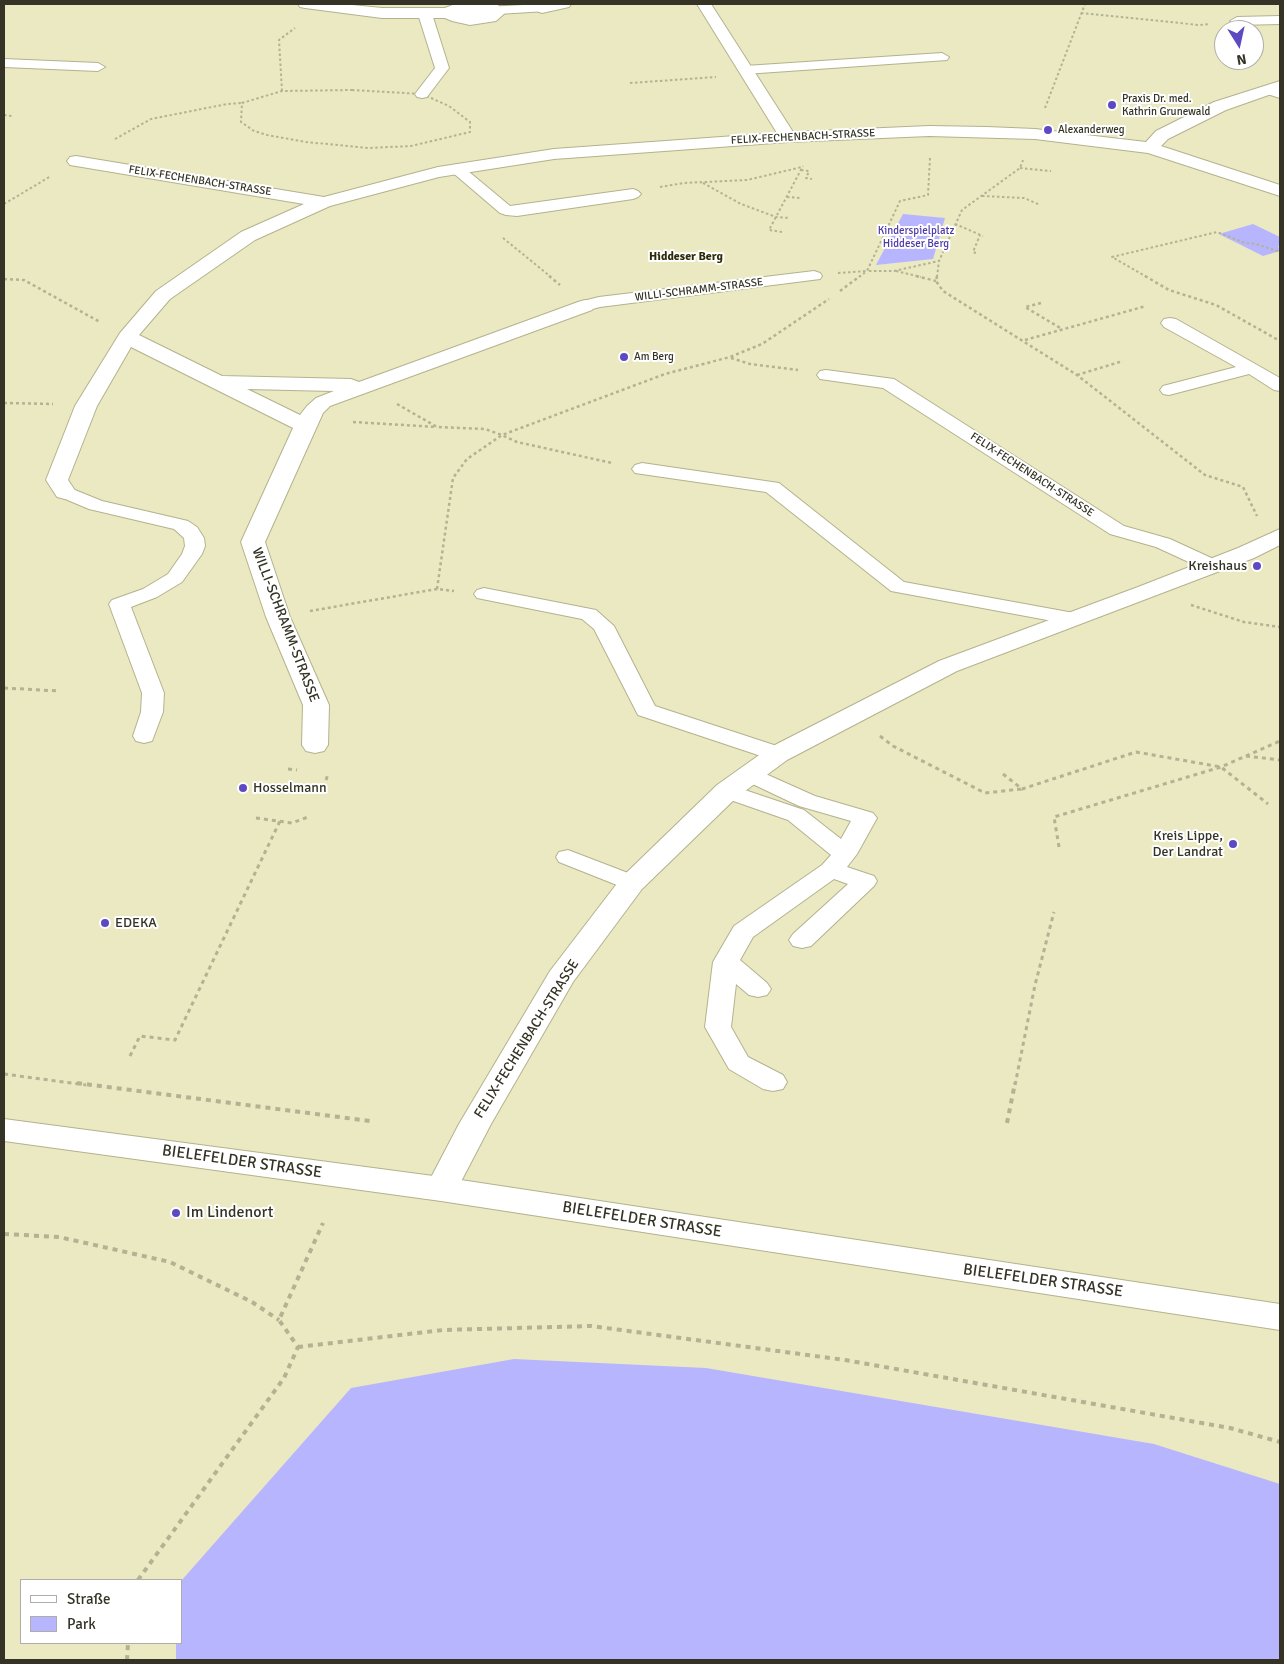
<!DOCTYPE html>
<meta charset="utf-8">
<style>
body{margin:0}
#map{position:relative;width:1284px;height:1664px;overflow:hidden;background:#eae9c2;font-family:Signika,sans-serif}
canvas{display:block}
.frame{position:absolute;inset:0;border:5px solid #343325;pointer-events:none}
.legend{position:absolute;left:20px;top:1579px;width:162px;height:65px;box-sizing:border-box;background:#fff;border:1px solid #aeada8;margin:0;padding:6px 9px;list-style:none;font-size:15px;color:#343325}
.legend li{display:flex;align-items:center;gap:10px;height:25px}
.legend b{width:25px;border:1px solid #aeada8}
.north{position:absolute;left:1214px;top:20px;width:50px;height:50px;box-sizing:border-box;background:#fff;border:1px solid #aeada8;border-radius:50%;rotate:170deg;font-size:14px;font-weight:700;line-height:20px;text-align:center;color:#343325}
.north::after{content:'';display:block;margin:auto;width:18px;height:22px;background:#5d49c1;clip-path:polygon(50% 0,100% 100%,50% 72%,0 100%)}
</style>
<div id="map">
<canvas width="1284" height="1664"></canvas>
<div class="frame"></div>
<ul class="legend">
<li><b style="height:6px;background:#fff"></b>Straße</li>
<li><b style="height:14px;background:#b8b5ff"></b>Park</li>
</ul>
<div class="north">N</div>
</div>
<script>
const g = document.querySelector('canvas').getContext('2d');
g.lineJoin = 'round';
function fillPath(path, color) {
  g.fillStyle = color;
  g.fill(path, 'evenodd');
}
function poly(rows) {
  const path = new Path2D();
  for (const r of rows) {
    path.moveTo(r[0], r[1]);
    for (let i = 2; i < r.length; i += 2) path.lineTo(r[i], r[i + 1]);
  }
  return path;
}
function trace(path, color, width, dash) {
  g.strokeStyle = color;
  g.lineWidth = width;
  g.lineCap = dash ? 'butt' : 'round';
  g.setLineDash(dash || []);
  g.stroke(path);
}
function drawText(font, color, halo, rows, align = 'center') {
  g.font = font + ' Signika,sans-serif';
  g.lineWidth = 4;
  g.setLineDash([]);
  g.textBaseline = 'middle';
  g.strokeStyle = halo;
  g.fillStyle = color;
  for (const [text, x, y, turn = 0] of rows) {
    g.save();
    g.translate(x, y);
    g.rotate((+turn || 0) * Math.PI / 180);
    g.textAlign = isNaN(turn) ? turn : align;
    if (halo) g.strokeText(text, 0, 0);
    g.fillText(text, 0, 0);
    g.restore();
  }
}
fillPath(poly([
 [903,214,945,218,933,259,876,265],
 [1253,224,1280,237,1280,246,1278,246,1280,251,1263,256,1219,234],
 [514,1359,706,1368,1154,1444,1280,1484,1280,1660,176,1660,176,1643,181,1643,181,1581,351,1388]
]), '#b8b5ff');
const lane = poly([
 [542,4,548,8,547,11,448,17,441,13,448,9,542,4],
 [425,10,432,14,449,68,427,97,422,98,417,97,415,94,435,68,418,14,425,10],
 [1280,16,1280,24,1237,25,1230,21,1237,17,1280,16],
 [942,53,949,57,947,60,745,74,738,70,745,66,942,53],
 [4,59,98,63,105,67,98,71,4,67,4,59],
 [1269,86,1280,89,1280,98,1264,93,1262,90,1264,87,1269,86],
 [457,164,462,166,510,206,633,189,638,191,641,194,638,197,633,199,517,216,506,215,500,213,452,172,449,169,452,166,457,164],
 [814,271,820,273,822,276,820,279,600,307,585,311,579,310,577,306,579,302,599,297,814,271],
 [1170,318,1176,319,1280,378,1280,391,1274,390,1249,374,1169,395,1163,394,1160,390,1163,386,1236,367,1164,327,1161,323,1164,319,1170,318],
 [826,370,894,379,1124,526,1170,539,1220,562,1223,566,1220,570,1213,572,1206,570,1156,547,1110,534,883,388,820,379,817,375,820,371,826,370],
 [642,463,779,483,904,582,1074,613,1081,615,1084,619,1081,623,1074,625,891,591,766,492,635,473,632,469,635,465,642,463],
 [65,486,102,501,188,521,197,527,204,538,205,546,202,554,182,582,157,597,131,607,164,693,163,712,152,741,144,743,136,741,133,736,141,712,142,693,109,604,112,600,143,589,168,574,182,554,185,546,184,538,174,529,89,509,58,496,55,492,58,488,65,486],
 [484,588,596,610,614,626,655,706,786,749,789,754,786,759,778,761,770,759,638,715,594,629,582,619,477,598,474,594,477,590,484,588],
 [750,767,815,796,873,813,877,818,857,854,847,867,874,876,877,881,874,886,811,946,802,948,793,946,789,940,793,934,848,884,834,879,753,937,740,960,767,983,771,989,767,995,758,997,749,995,736,984,731,1027,748,1057,783,1075,787,1082,783,1089,773,1091,763,1089,729,1069,705,1027,713,962,734,926,822,865,831,855,788,820,719,796,715,791,719,786,727,784,804,810,841,839,851,821,799,806,742,779,739,774,742,769,750,767],
 [568,850,641,878,644,883,641,888,632,891,559,862,556,857,559,852,568,850]
]);
const street = poly([
 [298,4,342,4,382,8,445,8,455,4,494,4,498,5,505,13,496,21,470,25,452,21,445,18,382,18,305,8,300,7,298,4],
 [482,10,489,12,470,15,459,13,482,10],
 [541,4,571,4,569,7,542,13,537,11,534,8,541,4],
 [697,4,711,4,793,132,929,126,987,127,1035,129,1146,142,1156,131,1214,102,1280,81,1280,91,1226,110,1168,139,1161,146,1280,185,1280,196,1148,153,1035,139,929,136,788,142,554,159,439,177,330,206,255,240,170,299,139,335,222,376,351,379,359,382,578,302,585,300,592,302,595,306,592,310,330,406,323,413,265,542,290,617,329,705,328,745,324,751,315,753,306,751,302,745,303,705,266,617,241,542,293,428,131,347,97,406,68,480,76,492,73,497,65,499,57,497,46,480,75,406,120,333,156,291,241,232,304,204,70,165,67,161,70,157,76,156,324,197,438,167,554,149,777,133,697,4],
 [247,389,334,391,316,398,307,406,300,415,247,389],
 [1280,529,1280,545,1254,558,957,671,787,760,737,797,642,889,573,982,491,1124,453,1197,441,1201,429,1197,425,1189,459,1124,550,971,622,877,717,785,769,748,939,661,1138,587,1238,548,1280,529]
]);
const secondary = poly([
 [4,1119,441,1177,1280,1304,1280,1330,441,1201,4,1141,4,1119]
]);
trace(lane, '#b4b28d', 2);
trace(street, '#b4b28d', 2);
trace(secondary, '#b4b28d', 2);
trace(poly([
 [1081,13,1199,25,1210,24],
 [630,83,716,77],
 [352,90,422,94,449,106,470,122,470,132,411,146,369,148,306,142,267,135,254,131,241,122,242,103,282,91,352,90],
 [282,91,279,40,295,28],
 [1045,108,1085,4],
 [4,115,12,116],
 [115,139,151,119,227,104,242,103],
 [930,158,928,195,900,201,867,271,894,271,939,261],
 [1020,168,1051,171],
 [801,170,809,171,806,178,812,179],
 [703,183,741,204,776,217,790,218],
 [660,187,684,183,747,180,802,167],
 [982,196,1024,198,1040,205],
 [787,197,801,198],
 [4,204,51,176],
 [955,224,983,236],
 [782,232,769,230,803,166],
 [503,238,551,277],
 [976,253,973,252,980,235],
 [896,271,921,277],
 [838,273,867,271],
 [859,277,867,271],
 [937,277,939,261,962,210,1020,168,1023,160],
 [1147,277,1112,257,1217,232,1245,243,1256,244,1280,252]
]), '#b3b292', 2, [2.5, 2.5]);
trace(poly([
 [549,276,560,285],
 [916,276,936,281],
 [937,276,936,281,943,291,1077,375,1205,475,1243,487,1257,516],
 [1145,276,1169,290,1216,305,1280,341],
 [4,279,24,280,100,322],
 [840,291,860,276],
 [1041,303,1025,307,1062,329],
 [1025,340,1146,306],
 [731,358,750,364,798,370],
 [1077,375,1123,361],
 [4,403,53,404],
 [397,404,437,427,485,429,502,435,665,374,730,357,762,344,829,299],
 [353,422,437,427],
 [437,589,453,478,467,459,502,435,517,442,612,463],
 [1191,605,1244,622,1280,627],
 [310,611,437,589,454,591]
]), '#b3b292', 2.5, [3, 3]);
trace(poly([
 [4,688,59,691],
 [880,736,893,746,985,793,1021,789],
 [1246,756,1280,760],
 [288,769,297,770],
 [1003,774,1022,789,1136,752,1221,767,1268,804],
 [326,780,328,774],
 [256,818,292,823,308,817],
 [1059,847,1054,817,1221,767,1280,741],
 [130,1056,140,1036,175,1040,280,821],
 [4,1074,86,1085],
 [1015,1085,1035,985,1054,912]
]), '#b3b292', 3, [4, 4]);
trace(poly([
 [77,1083,370,1121],
 [1007,1123,1015,1083],
 [4,1234,59,1237,170,1262,252,1302,279,1320],
 [298,1347,443,1330,591,1326,845,1360,1230,1428,1280,1442],
 [138,1580,284,1378,298,1347,279,1320,323,1223],
 [127,1660,128,1643]
]), '#b3b292', 4, [5, 5]);
fillPath(lane, '#fff');
fillPath(street, '#fff');
fillPath(secondary, '#fff');
for (const [x, y, r, color] of [
 [1112,105,5,"#5d49c1"],
 [1048,130,5,"#5d49c1"],
 [624,357,5,"#5d49c1"],
 [1257,566,5,"#5d49c1"],
 [243,788,5,"#5d49c1"],
 [1233,844,5,"#5d49c1"],
 [105,923,5,"#5d49c1"],
 [176,1213,5,"#5d49c1"]
]) {
  const dot = new Path2D();
  dot.arc(x, y, r, 0, 2 * Math.PI);
  g.fillStyle = color;
  g.fill(dot);
  trace(dot, '#fff', 2);
}
drawText('11px', '#343325', '#fff', [
 ["Praxis Dr. med.",1122,99],
 ["Kathrin Grunewald",1122,112],
 ["Alexanderweg",1058,130],
 ["Am Berg",634,357]
], 'left');
drawText('11px', '#343325', '#fff', [
 ["FELIX-FECHENBACH-STRASSE",803,137,-3],
 ["FELIX-FECHENBACH-STRASSE",200,181,9],
 ["WILLI-SCHRAMM-STRASSE",699,290,-7],
 ["FELIX-FECHENBACH-STRASSE",1032,475,33]
]);
drawText('11px', '#4d38a8', '#fff', [
 ["Kinderspielplatz",916,231],
 ["Hiddeser Berg",916,244]
]);
drawText('bold 12px', '#2d2b0a', '#fff', [
 ["Hiddeser Berg",686,257]
]);
drawText('14px', '#343325', '#fff', [
 ["Kreishaus",1247,566],
 ["Hosselmann",253,788,"left"],
 ["Kreis Lippe,",1223,836],
 ["Der Landrat",1223,852],
 ["EDEKA",115,923,"left"]
], 'right');
drawText('14px', '#343325', '#fff', [
 ["WILLI-SCHRAMM-STRASSE",285,625,69],
 ["FELIX-FECHENBACH-STRASSE",527,1039,-58]
]);
drawText('16px', '#343325', '#fff', [
 ["BIELEFELDER STRASSE",242,1162,8],
 ["BIELEFELDER STRASSE",642,1220,9],
 ["BIELEFELDER STRASSE",1043,1281,8]
]);
drawText('16px', '#343325', '#fff', [
 ["Im Lindenort",186,1213]
], 'left');
</script>
